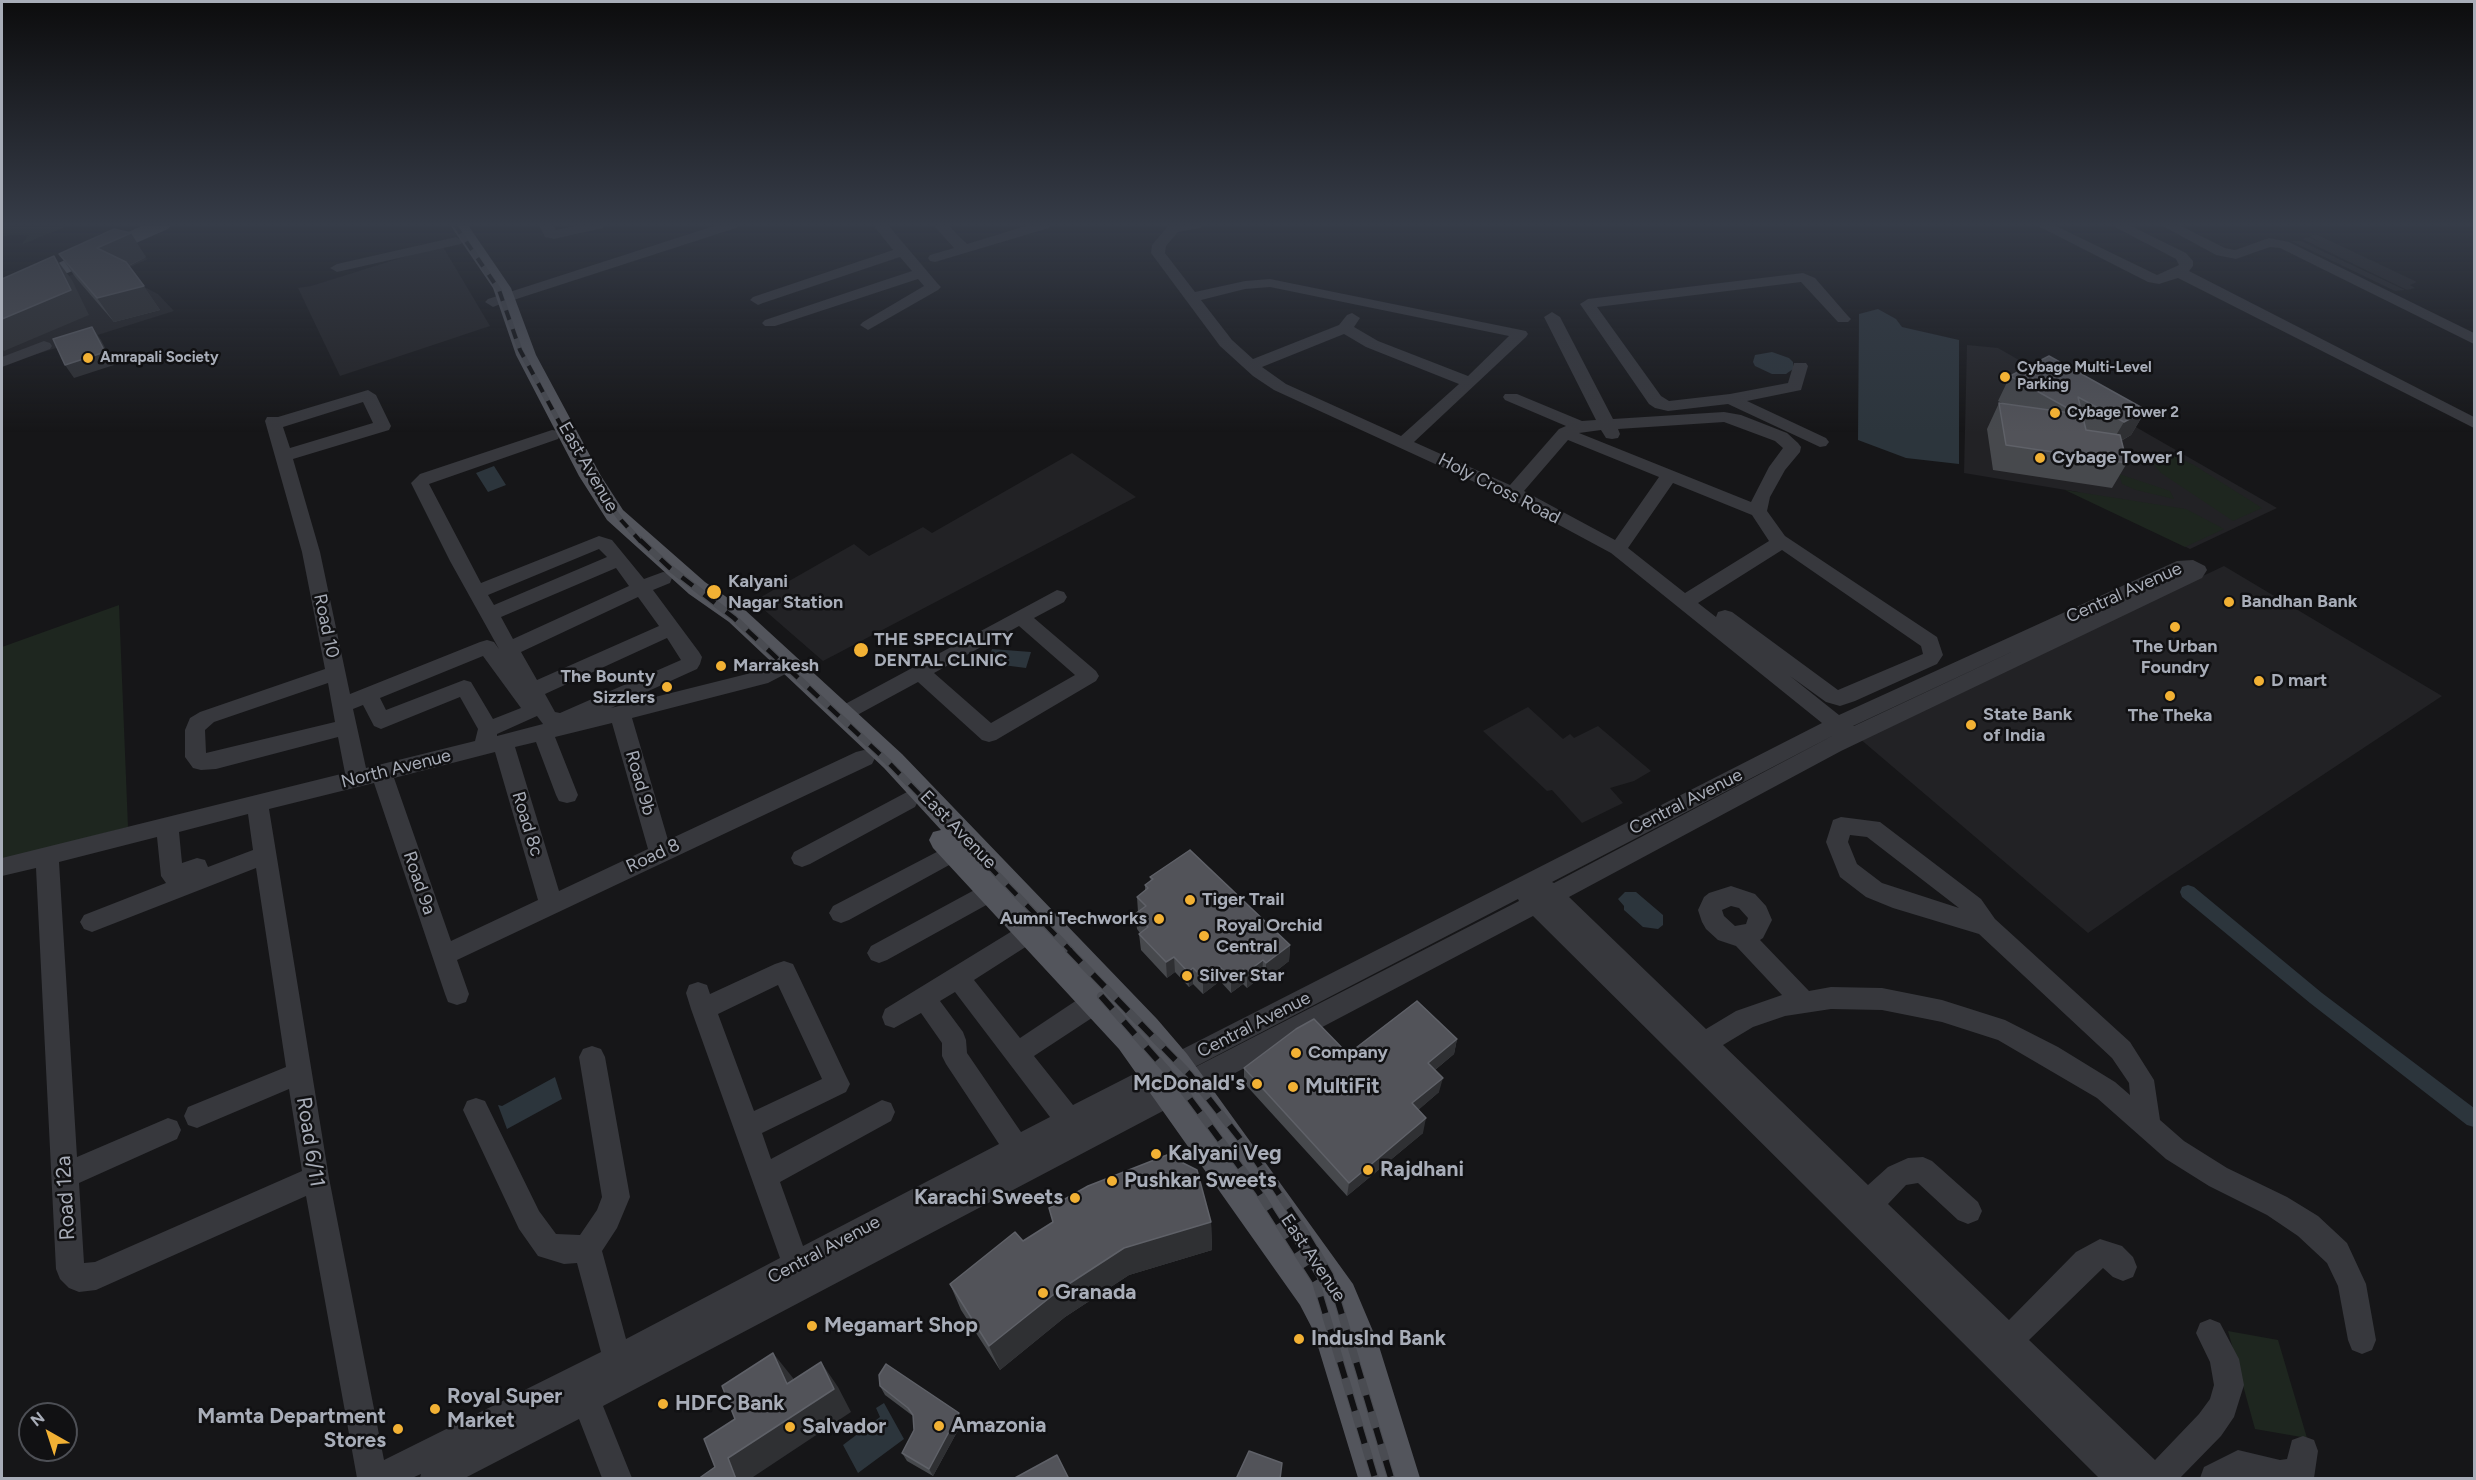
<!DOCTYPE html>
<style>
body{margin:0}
#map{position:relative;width:2476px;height:1480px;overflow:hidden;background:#161618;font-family:Figtree,sans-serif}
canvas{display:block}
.frame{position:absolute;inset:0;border:3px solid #a8adb8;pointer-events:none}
.north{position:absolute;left:18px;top:1402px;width:60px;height:60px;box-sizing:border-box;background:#111113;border:2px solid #4d4f55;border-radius:50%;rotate:321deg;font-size:16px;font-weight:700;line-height:24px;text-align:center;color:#a8adb8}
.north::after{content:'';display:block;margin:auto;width:21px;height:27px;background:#f2b134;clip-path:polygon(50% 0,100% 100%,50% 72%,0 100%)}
</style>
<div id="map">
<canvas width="2476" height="1480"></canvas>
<div class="frame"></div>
<div class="north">N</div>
</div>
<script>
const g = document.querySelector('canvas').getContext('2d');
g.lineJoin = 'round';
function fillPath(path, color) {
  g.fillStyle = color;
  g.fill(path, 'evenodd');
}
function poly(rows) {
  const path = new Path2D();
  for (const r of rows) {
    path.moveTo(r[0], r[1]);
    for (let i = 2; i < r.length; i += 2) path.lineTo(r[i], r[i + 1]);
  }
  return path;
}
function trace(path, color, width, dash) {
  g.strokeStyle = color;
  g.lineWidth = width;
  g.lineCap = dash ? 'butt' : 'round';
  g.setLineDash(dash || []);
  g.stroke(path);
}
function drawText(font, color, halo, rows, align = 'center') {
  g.font = font + ' Figtree,sans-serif';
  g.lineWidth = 5;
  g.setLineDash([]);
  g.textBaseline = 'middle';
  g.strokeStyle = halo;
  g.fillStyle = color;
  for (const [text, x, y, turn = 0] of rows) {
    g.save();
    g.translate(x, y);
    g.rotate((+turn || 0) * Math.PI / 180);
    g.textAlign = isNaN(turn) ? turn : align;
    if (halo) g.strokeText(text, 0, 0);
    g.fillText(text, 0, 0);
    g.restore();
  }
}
fillPath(poly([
 [2316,234,2417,282,2410,285,2415,288,2407,290,2302,239,2309,237,2319,242,2309,236],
 [2291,241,2301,241,2405,290,2395,291],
 [442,245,490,326,340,376,298,288,311,286],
 [125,250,148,259,117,273,158,294,174,311,2,365,2,307],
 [1967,345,1998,348,2277,508,2190,549,2078,492,1964,473],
 [1072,453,1136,497,823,661,754,601,854,544,869,556,923,527,932,533],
 [2224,566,2442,696,2161,882,2088,933,1859,738],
 [1528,707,1563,739,1570,734,1574,738,1598,726,1651,771,1634,781,1610,788,1623,803,1582,823,1552,790,1547,791,1483,731]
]), '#222225');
fillPath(poly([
 [2,225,70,225,21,245,29,235,2,236],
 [2155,453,2172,455,2194,465,2262,508,2233,521,2161,473,2153,464],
 [2119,474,2170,491,2174,499,2136,490,2122,484],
 [2065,490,2186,509,2224,529,2185,547],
 [119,605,128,827,2,860,2,647],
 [2228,1331,2278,1340,2307,1438,2255,1429]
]), '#1e261f');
fillPath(poly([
 [1878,309,1896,319,1902,327,1959,340,1959,464,1906,458,1858,440,1859,314],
 [1772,352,1789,358,1793,362,1793,369,1786,374,1772,374,1755,366,1753,362,1755,355],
 [494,466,506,485,488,492,476,473],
 [992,649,1031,652,1026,668,987,663],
 [1625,892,1636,892,1663,915,1663,925,1658,929,1643,927,1624,910,1624,906,1618,899],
 [555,1077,562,1099,507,1129,498,1105,502,1106],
 [884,1403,904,1439,858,1473,843,1445,880,1417,876,1408]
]), '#2c353c');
fillPath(poly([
 [2188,885,2194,887,2322,993,2474,1108,2474,1127,2467,1125,2310,1003,2182,897,2180,892,2182,887,2188,885]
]), '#2c353c');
fillPath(poly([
 [539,225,553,225,556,230,579,225,605,225,603,228,554,239,545,237,539,225],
 [717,225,738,225,736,228,498,305,493,307,485,302,488,299,717,225],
 [873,225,888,225,938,284,941,287,938,290,868,330,860,325,863,322,924,286,918,279,775,326,765,326,762,323,765,320,912,271,900,257,763,303,758,305,750,300,753,297,893,250,873,225],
 [933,225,948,225,967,244,1029,225,1051,225,1049,228,935,262,930,261,928,258,930,255,954,248,933,225],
 [1202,225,1200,228,1178,232,1166,246,1165,253,1195,292,1245,281,1270,279,1526,331,1528,334,1526,337,1414,442,1510,485,1559,429,1566,426,1505,400,1503,397,1505,394,1517,394,1582,421,1596,420,1544,317,1552,312,1560,317,1613,419,1724,412,1741,415,1787,433,1798,443,1801,447,1800,452,1785,470,1770,497,1767,511,1785,536,1937,637,1943,655,1937,664,1855,701,1840,706,1826,702,1790,676,1839,715,2177,561,2193,560,2205,566,2207,570,2202,578,1841,751,1569,897,1706,1029,1736,1011,1782,995,1736,946,1718,940,1706,929,1702,922,1698,910,1704,897,1709,893,1731,886,1755,894,1766,906,1772,920,1763,938,1760,940,1809,991,1831,987,1882,988,1942,1000,2005,1020,2058,1047,2115,1082,2130,1095,2129,1083,2112,1058,1979,934,1893,908,1866,897,1840,877,1826,842,1833,820,1841,817,1880,822,1981,899,1995,919,2130,1042,2154,1080,2160,1120,2184,1141,2227,1168,2287,1197,2318,1216,2347,1243,2366,1284,2376,1340,2372,1350,2362,1354,2352,1350,2348,1340,2338,1286,2327,1263,2298,1236,2267,1215,2209,1186,2166,1159,2097,1098,1998,1040,1942,1022,1882,1010,1831,1009,1785,1016,1753,1027,1723,1045,1868,1185,1888,1167,1908,1158,1923,1157,1932,1161,1978,1202,1982,1211,1978,1220,1968,1224,1958,1220,1918,1183,1906,1185,1888,1204,2009,1320,2076,1252,2100,1239,2122,1246,2133,1257,2137,1267,2133,1277,2123,1281,2113,1277,2103,1268,2029,1340,2155,1460,2199,1414,2210,1399,2214,1385,2210,1362,2196,1333,2200,1323,2210,1319,2220,1323,2239,1359,2244,1385,2234,1417,2221,1436,2180,1478,2099,1478,1533,916,603,1406,632,1478,602,1478,579,1419,465,1478,420,1478,421,1474,412,1478,357,1478,306,1196,96,1290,79,1292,69,1288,60,1279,56,1269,36,868,2,876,2,858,345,773,338,737,216,769,201,770,193,768,185,757,185,730,190,718,200,712,325,669,302,552,265,421,267,417,278,417,368,390,376,395,391,426,389,430,293,459,320,552,350,694,480,642,487,640,494,642,499,649,450,561,411,483,420,474,552,430,558,431,560,435,558,439,429,484,481,583,599,536,612,540,644,579,663,572,670,573,672,578,670,583,653,590,699,652,702,657,700,664,697,669,611,708,755,672,788,657,795,659,798,664,795,669,768,683,632,718,668,840,856,752,864,750,872,752,875,758,872,764,457,960,469,994,466,1002,457,1005,448,1002,445,994,374,783,269,809,329,1178,384,1460,601,1352,577,1263,564,1264,538,1256,519,1229,463,1110,467,1101,476,1098,485,1101,539,1211,556,1234,580,1235,597,1210,602,1197,579,1057,583,1049,592,1046,601,1049,605,1057,630,1197,617,1228,602,1251,626,1339,780,1258,691,1009,686,993,689,985,698,982,707,985,710,994,775,964,784,961,793,964,846,1076,850,1084,846,1092,762,1133,771,1159,882,1100,891,1103,895,1112,891,1121,780,1182,803,1246,999,1144,946,1064,942,1056,942,1043,921,1013,894,1028,885,1025,882,1017,885,1009,1022,925,1030,922,1038,925,1042,932,1038,939,974,980,1020,1038,1086,994,1095,991,1104,994,1107,1002,1104,1010,1034,1056,1073,1105,1822,723,1611,553,1507,497,1274,390,1253,376,1220,346,1151,253,1152,245,1168,226,1202,225],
 [1270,287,1509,336,1468,376,1378,341,1354,327,1360,318,1352,313,1347,315,1339,325,1253,359,1232,340,1201,300,1245,289,1270,287],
 [1344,334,1366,347,1459,384,1401,436,1286,384,1262,367,1344,334],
 [363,402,373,423,290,448,283,427,363,402],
 [1724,422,1775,441,1783,448,1769,467,1751,502,1579,433,1601,430,1606,438,1612,439,1618,438,1620,434,1618,429,1724,422],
 [1568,440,1659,477,1615,540,1524,491,1568,440],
 [1673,483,1752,515,1769,541,1685,593,1628,548,1673,483],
 [599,549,607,557,494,605,488,595,599,549],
 [1782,550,1921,646,1923,654,1838,690,1732,612,1725,610,1718,612,1716,617,1698,603,1782,550],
 [616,568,629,586,513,639,501,617,616,568],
 [638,597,659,626,537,680,521,652,638,597],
 [667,638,681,660,560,713,555,712,545,694,667,638],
 [2022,647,1854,726,1853,726,2022,647],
 [483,656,521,708,493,719,471,682,464,680,386,710,380,698,483,656],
 [328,683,335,722,206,753,205,730,214,722,328,683],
 [460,697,478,729,475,741,366,768,353,709,363,705,374,726,381,729,460,697],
 [537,716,543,724,497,736,497,734,537,716],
 [612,723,648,849,559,891,515,747,536,742,556,795,559,801,567,803,575,801,578,795,555,737,612,723],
 [1836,734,1554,883,1552,882,1836,734],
 [495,752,538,900,451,941,394,778,495,752],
 [248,814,253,850,208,867,205,860,197,858,182,863,179,832,248,814],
 [1850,835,1867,837,1959,908,1882,883,1857,864,1848,842,1850,835],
 [157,837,161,876,166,883,84,915,80,922,84,929,92,932,256,868,286,1067,188,1107,184,1116,188,1125,197,1128,289,1089,302,1171,95,1262,84,1263,79,1183,177,1139,181,1130,177,1121,168,1118,77,1157,59,862,157,837],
 [1518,899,1519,901,1174,1078,1185,1072,1518,899],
 [1731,906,1739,908,1748,918,1746,924,1735,926,1724,916,1722,910,1731,906],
 [778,985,822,1079,754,1111,718,1014,778,985],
 [955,992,1050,1117,1021,1132,967,1053,966,1040,963,1032,940,1001,955,992],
 [2036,225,2054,225,2157,275,2179,265,2176,259,2111,225,2129,225,2186,253,2193,261,2193,266,2189,271,2474,417,2474,428,2178,278,2159,284,2148,282,2036,225],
 [2161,225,2179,225,2225,248,2235,250,2269,238,2289,242,2474,333,2474,344,2280,248,2270,247,2236,259,2216,255,2161,225],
 [456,237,463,241,461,244,337,272,330,268,337,264,456,237],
 [1803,273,1815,278,1848,316,1851,319,1848,322,1838,322,1801,282,1597,307,1661,396,1669,401,1730,394,1788,383,1794,363,1806,363,1808,366,1801,390,1747,401,1826,438,1829,442,1826,446,1820,447,1728,404,1668,411,1655,408,1649,404,1580,304,1588,299,1803,273],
 [44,341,50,343,52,346,50,349,2,367,2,357,44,341],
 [1057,590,1064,592,1067,597,1064,602,1034,618,1096,671,1099,676,1096,681,996,740,989,742,982,740,918,682,848,720,841,723,834,720,831,715,834,710,1057,590],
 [1019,626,1075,675,991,723,934,673,1019,626],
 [907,792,915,795,918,801,915,807,810,864,802,867,794,864,791,858,794,852,907,792],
 [954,843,962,846,965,852,962,858,849,920,841,923,833,920,829,913,833,906,954,843],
 [991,881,999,884,1002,891,999,898,887,960,879,963,871,960,867,953,871,946,991,881],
 [2303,1436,2314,1440,2318,1451,2314,1478,2200,1478,2204,1467,2238,1450,2280,1460,2287,1459,2292,1440,2303,1436]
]), '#37383d');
fillPath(poly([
 [450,225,468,225,511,288,536,355,601,476,623,510,705,582,745,610,902,754,1157,1019,1187,1054,1353,1284,1378,1343,1420,1478,1358,1478,1313,1330,1300,1305,1119,1049,933,848,929,840,933,832,941,830,884,768,729,622,689,594,607,520,579,476,516,355,493,288,450,225]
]), '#53555c');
fillPath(poly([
 [144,225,171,225,168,229,70,272,2,297,2,284,56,264,144,225]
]), '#63666e');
const railFar2 = poly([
 [455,225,499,290,520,350,588,475,621,520,641,542]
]);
const railFar1 = poly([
 [640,540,670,568,734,618,888,762,1071,951]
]);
const rail = poly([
 [1069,950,1190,1075,1252,1154,1303,1229,1330,1275,1391,1478],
 [1101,996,1178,1083,1258,1191,1316,1282,1375,1478]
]);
trace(railFar2, '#4a4c52', 5);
trace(railFar1, '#4a4c52', 7);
trace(rail, '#4a4c52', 8);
trace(railFar2, '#111113', 4, [10]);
trace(railFar1, '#111113', 4.5, [14]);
trace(rail, '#111113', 6, [17]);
fillPath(poly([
 [59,254,146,257,129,266,160,310,114,322,76,278],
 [2010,376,2146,410,2131,435,2121,441,2127,463,2112,488,1993,470,1987,429,1999,403,2004,404,1998,401],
 [1150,877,1290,945,1289,961,1266,979,1262,976,1247,988,1243,984,1231,993,1220,981,1203,994,1193,984,1189,987,1175,972,1167,978,1141,950,1139,934,1140,933,1137,929,1135,914,1138,912,1137,897,1145,891,1145,885,1151,881],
 [1457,1039,1454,1054,1435,1070,1439,1092,1418,1110,1423,1133,1347,1196,1244,1083,1244,1068],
 [1211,1222,1212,1250,1129,1275,1065,1317,1000,1370,961,1310,950,1284,1023,1241],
 [880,1386,963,1421,933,1476,907,1461,902,1453,914,1430,913,1416,885,1395]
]), '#47494d');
fillPath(poly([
 [131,233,146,257,114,273,97,248],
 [54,256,72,280,89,315,4,351,2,348,2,319],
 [144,286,160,310,114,322,97,298],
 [92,327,101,340,114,365,74,378,65,365],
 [2146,410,2131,435,2109,447,2124,422],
 [1290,945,1289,961,1266,979,1266,963],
 [1174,957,1175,972,1167,978,1166,962],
 [1263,960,1262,976,1247,988,1247,972],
 [1219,966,1220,981,1203,994,1203,978],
 [1193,968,1193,984,1189,987,1188,972],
 [1243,969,1243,984,1231,993,1231,978],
 [1457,1039,1454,1054,1425,1078,1428,1063],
 [1443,1078,1439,1092,1409,1118,1412,1103],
 [1426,1118,1423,1133,1347,1196,1349,1183],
 [1211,1222,1212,1250,1129,1275,1065,1317,1000,1370,989,1346,1058,1291,1124,1248],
 [773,1353,793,1378,806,1407,821,1362,838,1387,851,1412,750,1479,736,1479,728,1458,787,1384],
 [959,1413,963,1421,933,1476,929,1469]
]), '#2f3033');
const building = poly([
 [114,229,131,233,97,248,126,262,144,286,97,298,59,254,114,229],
 [54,256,71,290,2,319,2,279,54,256],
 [92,327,105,352,65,365,53,339,92,327],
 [2049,356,2146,410,2124,422,2078,397,2086,430,2120,435,2127,463,2006,445,1999,403,2078,414,2010,376,2049,356],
 [1190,850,1290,945,1266,963,1263,960,1247,972,1243,969,1231,978,1219,966,1203,978,1193,968,1188,972,1174,957,1166,962,1139,934,1148,927,1135,914,1146,906,1137,897,1148,888,1145,885,1153,879,1150,877,1190,850],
 [1417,1001,1457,1039,1428,1063,1443,1078,1412,1103,1426,1118,1349,1183,1244,1068,1296,1029,1314,1019,1348,1054,1417,1001],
 [1167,1155,1197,1170,1211,1222,1124,1248,1058,1291,989,1346,950,1284,1015,1232,1023,1241,1053,1222,1049,1208,1088,1186,1167,1155],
 [773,1353,787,1384,821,1362,834,1389,728,1458,736,1479,698,1479,715,1467,704,1439,735,1419,722,1386,773,1353],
 [886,1364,959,1413,929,1469,902,1453,914,1430,913,1415,908,1408,880,1386,879,1375,886,1364],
 [1249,1451,1282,1463,1280,1479,1236,1479,1249,1451],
 [1057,1455,1069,1479,1013,1479,1057,1455]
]);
fillPath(building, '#525359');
trace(building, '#5f6168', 1.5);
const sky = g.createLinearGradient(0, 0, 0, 432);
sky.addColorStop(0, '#0c0c0d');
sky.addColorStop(0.52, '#363c48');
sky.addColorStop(1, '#363c4800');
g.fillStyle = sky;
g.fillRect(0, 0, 2476, 432);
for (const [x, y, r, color] of [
 [88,358,6,"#f2b134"],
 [2005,377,6,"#f2b134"],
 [2055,413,6,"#f2b134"],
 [2040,458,6,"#f2b134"],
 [714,592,8,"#f2b134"],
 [2229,602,6,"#f2b134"],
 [2175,627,6,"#f2b134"],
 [861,650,8,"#f2b134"],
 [721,666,6,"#f2b134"],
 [2259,681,6,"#f2b134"],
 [667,687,6,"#f2b134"],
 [2170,696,6,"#f2b134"],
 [1971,725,6,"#f2b134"],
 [1190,900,6,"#f2b134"],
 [1159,919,6,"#f2b134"],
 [1204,936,6,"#f2b134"],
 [1187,976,6,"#f2b134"],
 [1296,1053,6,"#f2b134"],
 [1257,1084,6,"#f2b134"],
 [1293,1087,6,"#f2b134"],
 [1156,1154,6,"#f2b134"],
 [1368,1170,6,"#f2b134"],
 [1112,1181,6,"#f2b134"],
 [1075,1198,6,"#f2b134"],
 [1043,1293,6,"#f2b134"],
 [812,1326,6,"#f2b134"],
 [1299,1339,6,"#f2b134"],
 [663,1404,6,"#f2b134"],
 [435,1409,6,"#f2b134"],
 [939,1426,6,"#f2b134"],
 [790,1427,6,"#f2b134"],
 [398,1429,6,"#f2b134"]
]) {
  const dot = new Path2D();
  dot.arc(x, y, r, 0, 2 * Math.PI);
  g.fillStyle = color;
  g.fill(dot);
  trace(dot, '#111113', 2);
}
drawText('bold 15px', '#a8adb8', '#111113', [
 ["Amrapali Society",100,358],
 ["Cybage Multi-Level",2017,368],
 ["Parking",2017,385],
 ["Cybage Tower 2",2067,413]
], 'left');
drawText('bold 18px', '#a8adb8', '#111113', [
 ["Cybage Tower 1",2052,458],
 ["Kalyani",728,582],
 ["Nagar Station",728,603],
 ["Bandhan Bank",2241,602],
 ["THE SPECIALITY",874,640],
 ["DENTAL CLINIC",874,661],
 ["The Urban",2175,647,"center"],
 ["Foundry",2175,668,"center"],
 ["Marrakesh",733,666],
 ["The Bounty",655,677,"right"],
 ["Sizzlers",655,698,"right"],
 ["D mart",2271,681],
 ["State Bank",1983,715],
 ["of India",1983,736],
 ["The Theka",2170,716,"center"],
 ["Tiger Trail",1202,900],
 ["Aumni Techworks",1147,919,"right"],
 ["Royal Orchid",1216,926],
 ["Central",1216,947],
 ["Silver Star",1199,976],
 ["Company",1308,1053]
], 'left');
drawText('18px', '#a8adb8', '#111113', [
 ["East Avenue",588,467,60],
 ["Holy Cross Road",1499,489,27],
 ["Central Avenue",2124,593,-24],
 ["Road 10",326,626,78],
 ["North Avenue",396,769,-14],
 ["Road 9b",640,783,74],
 ["Central Avenue",1686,802,-27],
 ["Road 8c",527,824,73],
 ["East Avenue",958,830,46],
 ["Road 8",653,856,-25],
 ["Road 9a",419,883,71],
 ["Central Avenue",1254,1025,-27],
 ["Central Avenue",824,1250,-28],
 ["East Avenue",1313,1258,56]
]);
drawText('bold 21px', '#a8adb8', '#111113', [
 ["McDonald's",1245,1084,"right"],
 ["MultiFit",1305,1087],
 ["Kalyani Veg",1168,1154],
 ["Rajdhani",1380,1170],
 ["Pushkar Sweets",1124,1181],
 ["Karachi Sweets",1063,1198,"right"],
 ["Granada",1055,1293],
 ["Megamart Shop",824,1326],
 ["IndusInd Bank",1311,1339],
 ["Royal Super",447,1397],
 ["Market",447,1421],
 ["HDFC Bank",675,1404],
 ["Mamta Department",386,1417,"right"],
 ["Stores",386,1441,"right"],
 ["Amazonia",951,1426],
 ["Salvador",802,1427]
], 'left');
drawText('21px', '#a8adb8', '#111113', [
 ["Road 6/11",310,1142,81],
 ["Road 12a",66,1198,-93]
]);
</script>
